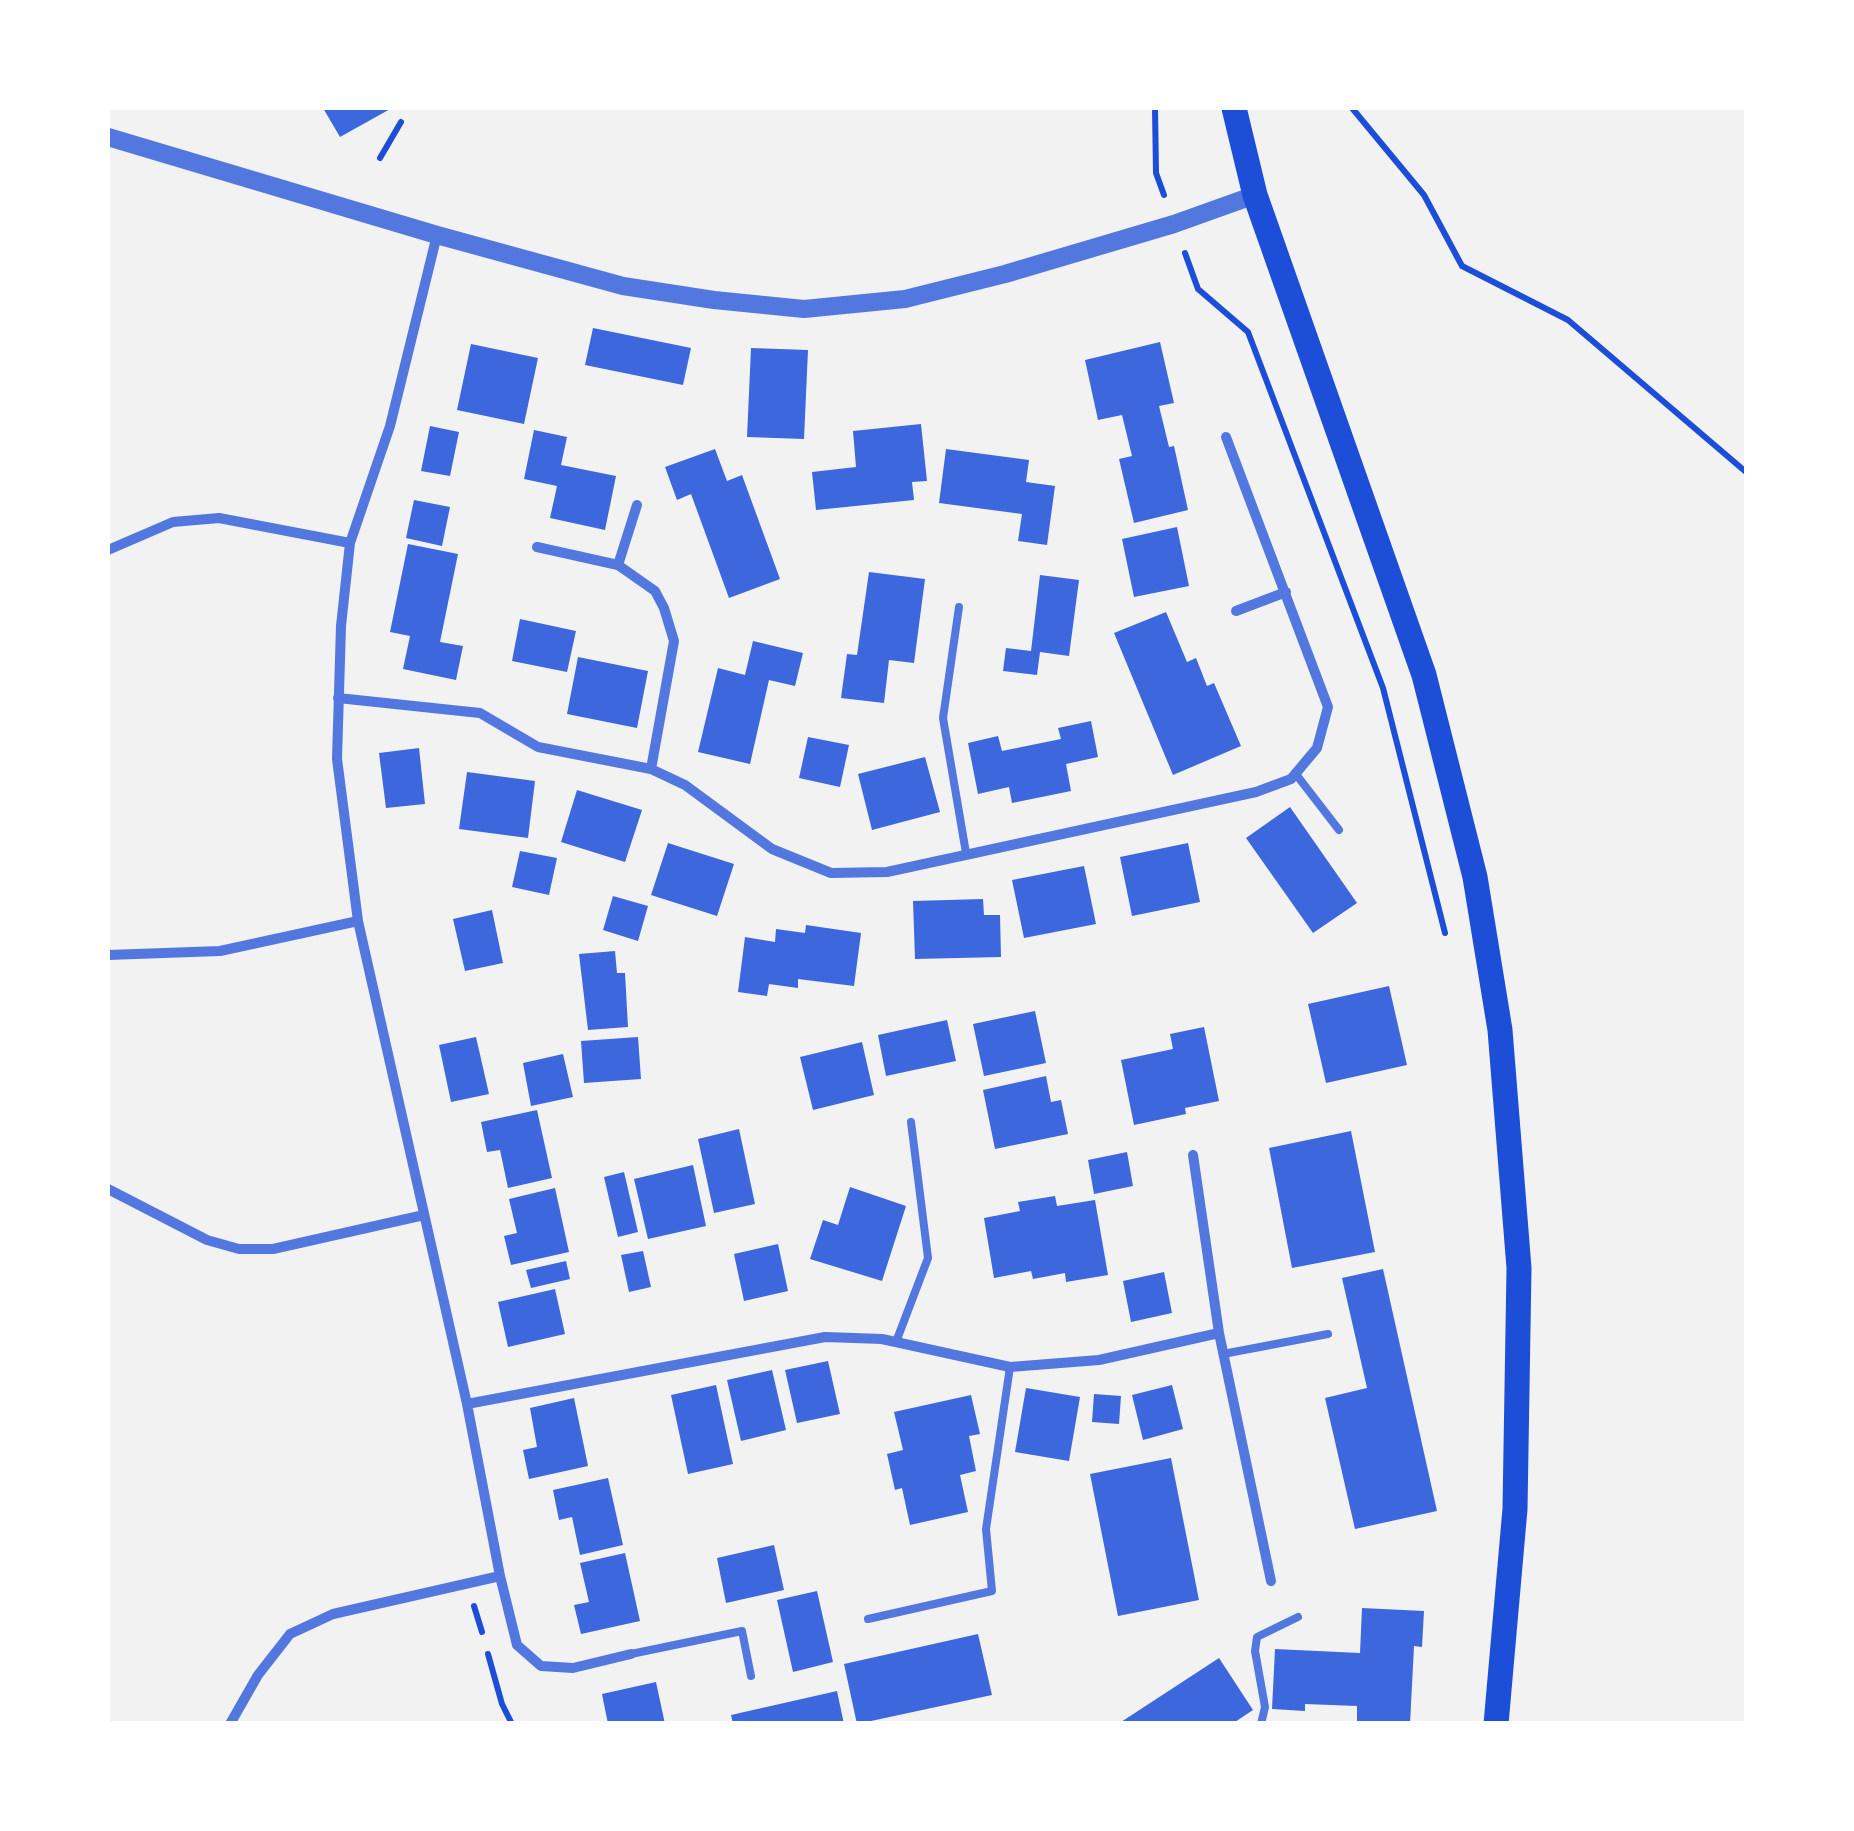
<!DOCTYPE html>
<style>
body{margin:0}
#map{position:relative;width:1854px;height:1831px;overflow:hidden;background:#f2f2f2;font-family:Rubik,sans-serif}
canvas{display:block}
.frame{position:absolute;inset:0;border:110px solid #fff;pointer-events:none}
</style>
<div id="map">
<canvas width="1854" height="1831"></canvas>
<div class="frame"></div>
</div>
<script>
const g = document.querySelector('canvas').getContext('2d');
g.lineJoin = 'round';
function fillPath(path, color) {
  g.fillStyle = color;
  g.fill(path, 'evenodd');
}
function poly(rows) {
  const path = new Path2D();
  for (const r of rows) {
    path.moveTo(r[0], r[1]);
    for (let i = 2; i < r.length; i += 2) path.lineTo(r[i], r[i + 1]);
  }
  return path;
}
function trace(path, color, width, dash) {
  g.strokeStyle = color;
  g.lineWidth = width;
  g.lineCap = dash ? 'butt' : 'round';
  g.setLineDash(dash || []);
  g.stroke(path);
}
fillPath(poly([
 [323,108,392,108,340,137],
 [593,328,691,348,683,385,585,365],
 [1160,342,1174,403,1159,406,1169,447,1174,446,1188,510,1134,523,1119,459,1132,456,1122,415,1098,420,1085,360],
 [471,344,538,358,524,424,457,410],
 [751,348,808,350,804,439,747,437],
 [921,424,927,481,912,482,914,500,816,510,812,472,856,467,853,431],
 [430,426,459,432,450,476,421,471],
 [534,430,567,437,561,465,616,476,605,530,550,518,557,486,524,479],
 [715,449,727,481,742,475,780,579,729,598,691,494,677,500,665,467],
 [946,449,1029,460,1026,482,1055,486,1047,545,1018,541,1022,514,939,503],
 [414,500,450,507,442,546,406,538],
 [1177,527,1189,586,1134,597,1122,539],
 [408,544,458,554,440,642,463,646,456,680,403,669,410,636,390,632],
 [869,572,925,579,914,663,889,660,884,703,841,698,847,654,857,655],
 [1040,575,1079,580,1069,656,1040,652,1037,675,1003,671,1006,648,1031,651],
 [1166,612,1187,662,1196,658,1207,686,1214,683,1241,746,1173,775,1114,633],
 [520,619,576,631,567,672,512,661],
 [753,641,803,653,795,686,769,680,750,764,698,752,718,668,745,675],
 [578,657,648,671,637,728,567,714],
 [1091,721,1098,757,1066,764,1071,791,1012,803,1009,787,978,794,968,743,998,736,1002,751,1061,739,1058,728],
 [808,737,849,745,840,787,799,778],
 [419,748,425,804,386,808,379,753],
 [925,757,940,812,872,830,858,774],
 [467,772,535,781,528,838,459,829],
 [577,790,642,810,625,862,561,842],
 [1290,807,1357,903,1313,933,1246,838],
 [668,843,734,864,717,916,651,895],
 [1188,843,1200,902,1132,916,1120,857],
 [520,851,557,858,549,895,512,887],
 [1084,866,1096,924,1024,938,1012,880],
 [613,896,648,906,638,941,603,930],
 [983,899,984,915,1000,915,1001,957,915,959,913,901],
 [492,910,503,963,465,971,453,919],
 [806,925,861,933,854,986,798,979,798,988,769,984,767,996,738,992,745,937,775,942,776,929,805,933],
 [615,951,617,973,625,973,628,1027,588,1030,579,954],
 [1389,986,1407,1065,1326,1083,1308,1004],
 [1035,1011,1046,1063,984,1076,973,1024],
 [947,1020,956,1061,886,1076,878,1035],
 [1204,1027,1219,1101,1185,1108,1186,1114,1134,1125,1121,1060,1173,1049,1170,1034],
 [476,1037,489,1094,451,1102,439,1045],
 [638,1037,641,1079,584,1083,581,1041],
 [862,1042,874,1095,813,1110,800,1057],
 [563,1054,573,1097,531,1106,523,1063],
 [1046,1076,1051,1102,1061,1100,1068,1134,995,1149,983,1090],
 [537,1110,552,1178,508,1188,500,1150,487,1152,481,1122],
 [739,1129,755,1204,714,1213,698,1139],
 [1351,1131,1375,1252,1292,1268,1269,1148],
 [1127,1152,1133,1186,1094,1194,1088,1160],
 [693,1165,706,1226,648,1239,634,1179],
 [624,1172,638,1232,618,1237,604,1177],
 [850,1187,906,1206,882,1281,810,1259,823,1220,838,1225],
 [555,1188,569,1252,511,1265,504,1236,517,1233,509,1199],
 [1055,1196,1057,1206,1095,1200,1108,1275,1066,1282,1065,1273,1033,1279,1031,1271,994,1278,984,1218,1020,1211,1018,1202],
 [778,1244,788,1291,744,1301,734,1254],
 [643,1251,651,1287,629,1292,621,1255],
 [566,1261,570,1279,531,1288,526,1270],
 [1383,1269,1437,1511,1355,1529,1325,1398,1367,1388,1342,1278],
 [1164,1272,1172,1313,1131,1322,1123,1281],
 [555,1289,565,1334,508,1347,498,1302],
 [828,1361,840,1414,797,1423,785,1370],
 [772,1370,786,1430,741,1441,727,1380],
 [716,1385,733,1464,688,1474,671,1395],
 [1172,1385,1183,1429,1143,1440,1132,1395],
 [1026,1388,1080,1397,1069,1461,1015,1452],
 [1094,1394,1121,1396,1119,1424,1092,1422],
 [971,1395,980,1434,969,1436,976,1471,960,1475,968,1512,910,1525,902,1488,895,1490,887,1454,903,1450,894,1412],
 [574,1398,588,1466,529,1479,523,1450,537,1447,530,1408],
 [1171,1458,1199,1600,1118,1616,1090,1474],
 [608,1478,623,1545,580,1555,572,1517,559,1520,553,1490],
 [774,1545,784,1590,726,1603,717,1558],
 [625,1553,640,1621,581,1634,574,1605,589,1602,580,1563],
 [817,1591,833,1662,793,1672,777,1600],
 [1362,1608,1424,1611,1422,1647,1414,1646,1410,1724,1357,1724,1357,1706,1305,1704,1305,1711,1272,1709,1275,1649,1360,1653],
 [978,1634,992,1695,857,1724,844,1664],
 [1219,1658,1253,1710,1232,1724,1118,1724],
 [656,1682,665,1724,608,1724,602,1694],
 [837,1691,844,1724,733,1724,731,1715]
]), '#3d67dc');
trace(poly([
 [1155,108,1156,173,1164,195],
 [1352,108,1424,195,1462,266,1568,320,1746,472],
 [380,158,401,122],
 [1185,253,1198,289,1248,332,1383,688,1445,933],
 [474,1606,482,1632],
 [488,1654,502,1704,512,1724]
]), '#1d4ed8', 6);
trace(poly([
 [959,607,943,718,966,853],
 [1295,773,1339,830],
 [896,1342,928,1258,911,1122],
 [1223,1354,1328,1334],
 [868,1619,992,1591,986,1529,1010,1367],
 [631,1654,742,1631,751,1676],
 [1261,1724,1265,1707,1255,1651,1257,1637,1298,1617]
]), '#5277de', 8);
trace(poly([
 [437,235,390,426,350,543,341,626,337,759,358,921,467,1404,500,1576,517,1645,541,1666,573,1668,631,1654],
 [537,547,618,565,655,591,664,608,674,641,651,769],
 [108,550,173,522,219,518,350,543],
 [618,565,637,505],
 [1236,611,1286,592],
 [338,698,480,713,538,747,651,769,685,785,772,849,831,873,887,872,1256,792,1291,779,1317,748,1328,707,1226,437],
 [108,955,220,951,358,921],
 [1193,1155,1219,1333,1271,1581],
 [108,1189,207,1240,239,1249,273,1249,424,1215],
 [467,1404,825,1337,882,1339,1010,1367,1099,1360,1219,1333],
 [230,1724,258,1675,290,1634,333,1614,500,1576]
]), '#5277de', 10);
trace(poly([
 [108,137,437,235,623,286,714,300,804,309,905,299,1005,274,1174,224,1255,195]
]), '#5277de', 18);
trace(poly([
 [1234,108,1255,195,1424,675,1475,877,1500,1030,1519,1268,1515,1509,1496,1724]
]), '#1d4ed8', 25);
</script>
